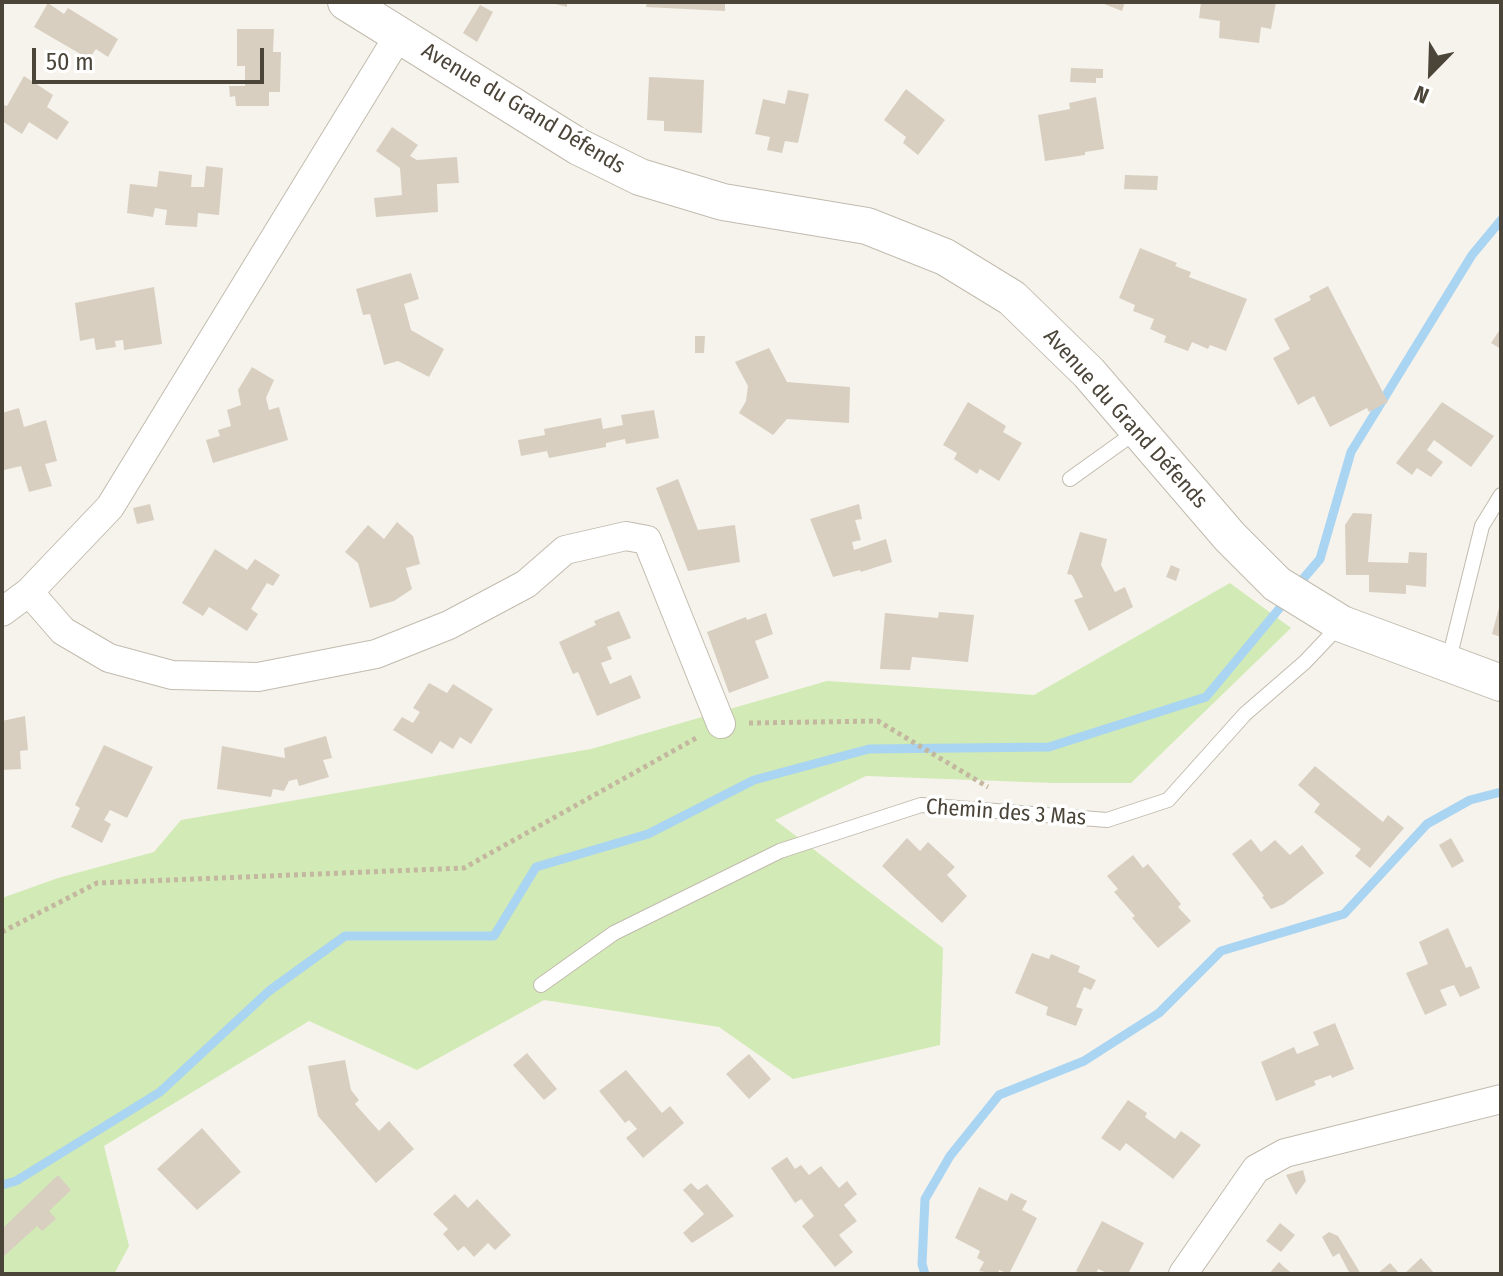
<!DOCTYPE html>
<meta charset="utf-8">
<style>
body{margin:0}
#map{position:relative;width:1503px;height:1276px;overflow:hidden;background:#f6f3ec;font-family:"Fira Sans Condensed",sans-serif}
canvas{display:block}
.frame{position:absolute;inset:0;border:4px solid #4b4439;pointer-events:none}
.north{position:absolute;left:1391px;top:32px;width:80px;height:80px;-webkit-text-stroke:6px #fff;paint-order:stroke;rotate:203deg;font-size:22px;font-weight:700;line-height:32px;text-align:center;color:#4b4439}
.north::after{content:'';display:block;margin:auto;width:28px;height:36px;background:#4b4439;clip-path:polygon(50% 0,100% 100%,50% 72%,0 100%)}
.scale{position:absolute;left:32px;top:48px;width:232px;height:36px;box-sizing:border-box;border:4px solid #4b4439;border-top:0;padding-left:10px;font-size:24px;line-height:28px;white-space:nowrap;color:#4b4439;-webkit-text-stroke:6px #fff;paint-order:stroke}
</style>
<div id="map">
<canvas width="1503" height="1276"></canvas>
<div class="frame"></div>
<div class="north">N</div>
<div class="scale">50 m</div>
</div>
<script>
const g = document.querySelector('canvas').getContext('2d');
g.lineJoin = 'round';
function fillPath(path, color) {
  g.fillStyle = color;
  g.fill(path, 'evenodd');
}
function poly(rows) {
  const path = new Path2D();
  for (const r of rows) {
    path.moveTo(r[0], r[1]);
    for (let i = 2; i < r.length; i += 2) path.lineTo(r[i], r[i + 1]);
  }
  return path;
}
function trace(path, color, width, dash) {
  g.strokeStyle = color;
  g.lineWidth = width;
  g.lineCap = dash ? 'butt' : 'round';
  g.setLineDash(dash || []);
  g.stroke(path);
}
function drawText(font, color, halo, rows, align = 'center') {
  g.font = font + ' "Fira Sans Condensed",sans-serif';
  g.lineWidth = 7;
  g.setLineDash([]);
  g.textBaseline = 'middle';
  g.strokeStyle = halo;
  g.fillStyle = color;
  for (const [text, x, y, turn = 0] of rows) {
    g.save();
    g.translate(x, y);
    g.rotate((+turn || 0) * Math.PI / 180);
    g.textAlign = isNaN(turn) ? turn : align;
    if (halo) g.strokeText(text, 0, 0);
    g.fillText(text, 0, 0);
    g.restore();
  }
}
fillPath(poly([
 [1230,583,1291,628,1131,783,1053,783,866,776,775,820,943,948,940,1045,793,1079,719,1027,544,1000,417,1070,309,1021,104,1146,129,1246,114,1274,2,1274,2,898,58,878,154,852,181,820,591,749,827,681,1034,695]
]), '#d2eab5');
trace(poly([
 [1297,586,1320,559,1351,452,1472,255,1501,220],
 [2,1185,16,1181,160,1092,269,991,345,936,494,936,536,867,648,834,754,780,869,749,1049,747,1206,697,1288,598],
 [925,1274,922,1264,925,1199,950,1156,999,1095,1084,1061,1159,1013,1221,951,1344,914,1427,824,1470,800,1501,792]
]), '#a9d4f2', 9);
fillPath(poly([
 [548,2,567,2,567,7],
 [647,2,725,2,725,11,646,7],
 [1099,2,1125,2,1122,11],
 [1201,2,1276,2,1271,29,1261,27,1259,43,1219,38,1220,21,1199,18],
 [48,3,64,14,68,8,118,39,108,57,96,49,89,59,34,27],
 [480,5,493,12,477,42,463,33],
 [237,29,274,29,273,52,281,52,280,92,269,92,269,106,236,106,235,96,230,97,229,86,245,86,245,66,237,66],
 [1071,68,1103,69,1103,78,1096,78,1096,83,1070,82],
 [24,76,53,95,47,107,69,122,57,140,29,122,22,134,2,121,2,108,4,105,7,106],
 [649,77,704,80,702,133,664,131,664,121,647,120],
 [906,89,945,120,918,155,903,143,906,137,884,120],
 [788,90,809,94,798,143,785,141,782,153,767,150,770,137,755,134,763,99,785,104],
 [1096,97,1104,149,1085,152,1085,155,1045,161,1038,115,1070,109,1069,103],
 [392,127,418,145,410,156,417,160,457,157,459,183,437,184,438,212,376,217,374,198,402,195,400,168,376,151],
 [206,166,223,168,219,215,198,213,197,227,165,225,167,210,155,208,153,217,127,213,130,184,157,187,159,171,192,175,191,187,204,187],
 [1125,175,1158,176,1157,190,1124,189],
 [1140,248,1177,263,1175,266,1191,272,1189,277,1247,299,1226,351,1210,345,1208,349,1192,342,1188,351,1164,342,1166,336,1150,329,1154,319,1133,311,1135,305,1119,298],
 [411,273,419,299,404,304,411,330,444,349,429,377,398,361,384,365,370,314,363,315,356,289],
 [1328,286,1388,402,1369,412,1367,408,1330,427,1314,396,1298,405,1273,358,1290,349,1274,319,1311,300,1309,296],
 [154,287,162,344,124,350,123,340,115,341,116,347,96,350,94,338,80,341,75,303],
 [1501,328,1501,349,1491,343],
 [695,336,705,336,704,353,695,353],
 [769,348,787,382,850,387,849,423,787,419,773,435,739,413,746,401,748,386,735,362],
 [252,367,274,380,266,398,269,410,279,407,288,440,213,463,206,440,220,436,218,430,231,426,227,410,241,405,238,390],
 [968,402,1006,426,1003,432,1022,443,999,481,980,469,977,474,954,459,957,453,943,445],
 [1442,402,1494,436,1471,467,1434,440,1427,450,1443,462,1431,477,1417,468,1412,475,1396,463],
 [19,408,24,427,46,420,57,461,45,464,52,486,29,492,21,466,4,470,2,463,2,413],
 [654,410,659,438,626,444,625,439,606,443,606,447,549,458,547,451,521,456,518,440,545,435,544,429,601,418,603,429,623,425,621,415],
 [678,479,698,530,735,525,740,562,688,571,656,488],
 [150,504,154,520,137,524,133,508],
 [859,504,862,519,855,520,861,540,852,542,854,550,886,539,892,562,861,572,860,570,833,577,810,519],
 [1353,513,1372,514,1368,562,1408,563,1409,552,1427,553,1426,587,1406,585,1406,594,1369,592,1369,575,1346,575,1345,525],
 [397,522,413,536,420,564,406,568,412,589,394,601,370,608,358,563,345,552,368,525,384,539],
 [1080,532,1107,539,1101,565,1115,592,1125,587,1133,607,1089,631,1074,600,1083,597,1072,575,1067,574],
 [215,549,247,570,255,559,280,575,273,586,267,583,251,609,258,614,247,631,209,607,203,616,182,603],
 [1171,565,1180,569,1176,581,1166,577],
 [1500,604,1501,604,1501,637,1492,634],
 [619,611,631,638,607,647,612,659,601,663,610,684,631,675,641,698,597,716,578,672,573,674,559,642,596,625,594,621],
 [939,612,974,615,968,662,912,657,910,670,880,669,885,613,938,618],
 [766,613,773,634,755,641,769,678,729,693,707,632,746,617,747,620],
 [429,683,447,693,453,684,493,709,471,744,460,737,453,749,440,741,432,754,393,730,402,717,413,723,420,712,413,708],
 [25,716,28,750,20,751,21,769,2,770,2,721],
 [326,736,332,758,323,760,329,777,299,786,297,779,289,781,284,791,273,789,271,797,217,789,222,746,285,758,284,748],
 [104,745,153,767,127,818,110,810,104,820,111,824,102,843,71,827,80,808,75,805],
 [1315,766,1383,822,1388,815,1404,828,1370,868,1355,856,1361,849,1314,812,1320,804,1298,785],
 [907,838,920,851,928,842,955,867,947,875,967,896,942,923,882,866],
 [1451,838,1464,861,1452,868,1439,845],
 [1251,839,1261,852,1275,840,1290,855,1302,845,1324,873,1284,904,1271,909,1262,897,1264,896,1232,854],
 [1133,855,1143,868,1148,864,1181,904,1178,907,1191,921,1158,948,1132,918,1135,916,1114,892,1118,889,1107,876],
 [1448,928,1466,968,1471,966,1480,988,1460,997,1454,985,1440,990,1447,1005,1425,1015,1406,973,1428,964,1419,942],
 [1032,953,1049,959,1051,954,1080,966,1078,972,1096,980,1091,990,1084,987,1076,1007,1083,1009,1076,1026,1046,1015,1048,1007,1015,993],
 [1335,1023,1354,1069,1332,1078,1331,1075,1314,1081,1316,1085,1276,1101,1261,1062,1294,1047,1297,1054,1319,1045,1313,1032],
 [527,1053,557,1089,544,1100,513,1065],
 [749,1054,771,1079,749,1099,726,1074],
 [345,1060,351,1090,359,1100,355,1104,379,1131,389,1121,414,1149,376,1183,318,1116,308,1066],
 [626,1070,662,1113,670,1106,684,1123,643,1158,626,1138,637,1129,629,1120,625,1123,599,1091],
 [1128,1100,1147,1113,1145,1117,1175,1139,1181,1131,1201,1145,1173,1179,1126,1143,1120,1151,1101,1138],
 [202,1128,241,1172,197,1210,157,1169],
 [787,1157,795,1169,801,1165,809,1175,821,1166,839,1188,847,1181,857,1194,844,1205,857,1221,839,1235,853,1252,835,1267,802,1226,814,1216,801,1199,795,1203,771,1168],
 [1303,1170,1306,1181,1296,1195,1286,1175],
 [58,1175,71,1190,49,1211,56,1219,42,1231,37,1226,2,1258,2,1229],
 [691,1183,698,1190,707,1184,734,1216,692,1243,683,1233,704,1214,683,1190],
 [979,1187,1007,1201,1011,1193,1027,1201,1022,1210,1037,1218,1009,1274,999,1270,998,1274,979,1271,984,1262,977,1258,980,1251,955,1238],
 [455,1194,468,1208,477,1199,511,1235,495,1250,488,1243,474,1257,464,1246,458,1251,443,1234,448,1229,433,1214],
 [1102,1221,1144,1243,1128,1274,1109,1274,1098,1269,1096,1274,1082,1274,1076,1271],
 [1280,1223,1295,1235,1281,1252,1266,1241],
 [1329,1232,1338,1236,1361,1274,1350,1274,1339,1253,1333,1257,1322,1237],
 [1421,1258,1435,1274,1404,1274],
 [1279,1262,1284,1267,1293,1274,1269,1274],
 [1390,1263,1400,1274,1377,1274]
]), '#d8cfc1');
const service = poly([
 [1070,479,1137,431],
 [1448,663,1482,526,1501,495],
 [541,985,614,933,780,851,921,805,1107,820,1168,800,1245,714,1305,662,1341,624]
]);
const minor = poly([
 [29,592,63,631,109,658,172,675,258,677,376,654,449,625,526,584,565,550,626,536,647,540,721,724],
 [2,612,29,592,110,507,399,35],
 [1183,1274,1256,1169,1285,1153,1501,1099]
]);
const tertiary = poly([
 [346,2,579,147,640,177,723,202,867,226,945,257,1012,298,1089,373,1230,537,1277,584,1342,624,1501,683]
]);
trace(service, '#c2bbae', 16);
trace(minor, '#c2bbae', 30);
trace(tertiary, '#c2bbae', 38);
trace(poly([
 [749,723,878,721,988,787],
 [2,932,97,883,464,868,698,737]
]), '#c4b79f', 5, [4, 4]);
trace(service, '#fff', 14);
trace(minor, '#fff', 28);
trace(tertiary, '#fff', 36);
drawText('22px', '#4b4439', '#fff', [
 ["Avenue du Grand Défends",523,109,31],
 ["Avenue du Grand Défends",1125,419,48],
 ["Chemin des 3 Mas",1006,813,4]
]);
</script>
